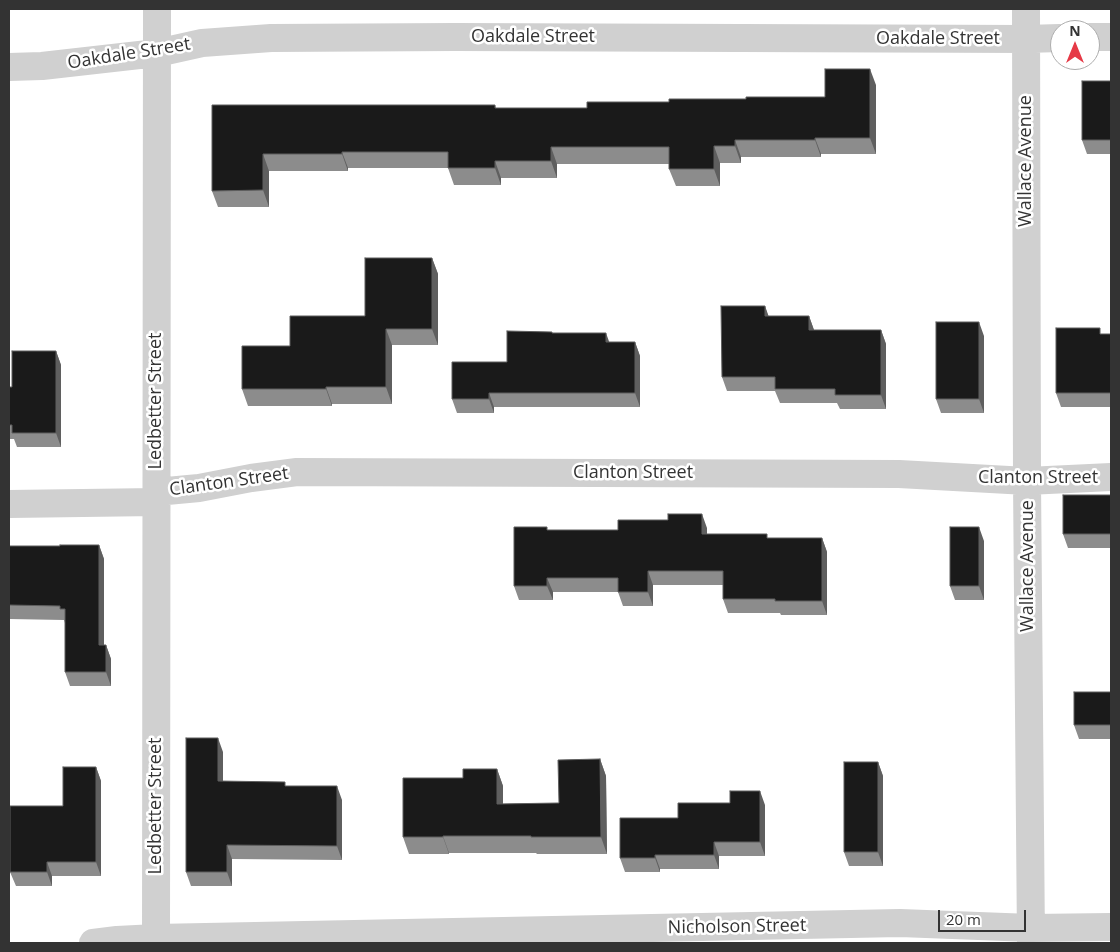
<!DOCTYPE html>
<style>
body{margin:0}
#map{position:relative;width:1120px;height:952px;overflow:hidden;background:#fff;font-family:"Open Sans",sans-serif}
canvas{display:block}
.frame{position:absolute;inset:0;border:10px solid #333;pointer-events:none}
.north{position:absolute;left:1050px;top:20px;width:50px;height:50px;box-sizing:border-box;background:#fff;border:1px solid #adadad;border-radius:50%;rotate:0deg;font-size:14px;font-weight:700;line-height:20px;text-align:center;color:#333}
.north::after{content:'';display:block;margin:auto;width:18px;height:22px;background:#e63946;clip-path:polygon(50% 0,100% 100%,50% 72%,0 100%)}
.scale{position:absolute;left:938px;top:910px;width:88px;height:22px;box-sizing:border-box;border:2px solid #333;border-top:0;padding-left:6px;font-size:15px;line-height:18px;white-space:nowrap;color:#333;-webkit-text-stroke:4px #fff;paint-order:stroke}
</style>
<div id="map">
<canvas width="1120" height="952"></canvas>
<div class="frame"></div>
<div class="north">N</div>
<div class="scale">20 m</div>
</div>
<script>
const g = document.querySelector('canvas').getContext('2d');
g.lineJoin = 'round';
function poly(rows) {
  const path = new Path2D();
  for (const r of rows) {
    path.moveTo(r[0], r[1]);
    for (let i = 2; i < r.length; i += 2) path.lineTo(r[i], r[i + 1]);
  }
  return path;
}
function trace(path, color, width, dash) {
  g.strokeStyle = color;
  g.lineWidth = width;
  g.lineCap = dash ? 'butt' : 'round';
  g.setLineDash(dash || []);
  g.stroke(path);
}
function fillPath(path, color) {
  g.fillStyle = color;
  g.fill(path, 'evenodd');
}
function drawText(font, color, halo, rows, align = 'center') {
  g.font = font + ' "Open Sans",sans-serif';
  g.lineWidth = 5;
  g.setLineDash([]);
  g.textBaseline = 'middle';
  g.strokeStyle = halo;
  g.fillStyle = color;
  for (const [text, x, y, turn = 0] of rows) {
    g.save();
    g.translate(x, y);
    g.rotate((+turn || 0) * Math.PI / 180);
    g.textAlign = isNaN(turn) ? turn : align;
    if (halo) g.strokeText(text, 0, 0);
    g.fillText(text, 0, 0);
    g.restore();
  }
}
trace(poly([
 [1026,9,1027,481,1031,943],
 [1090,37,1111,37],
 [9,67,42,66,157,53,202,43,271,38,455,37,1026,39,1060,38],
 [156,492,199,488,251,478,297,472,899,474,1027,481,1111,477],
 [9,504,156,502],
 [93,943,117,940,156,938,900,923,1031,928,1111,927],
 [156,943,157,9]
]), '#d0d0d0', 28);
fillPath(poly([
 [1111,81,1111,154,1087,154,1082,140],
 [876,85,876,154,821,154,821,157,741,157,741,163,720,163,720,186,676,186,669,169,669,164,557,164,557,178,501,178,501,185,454,185,448,168,348,168,348,171,269,171,269,207,218,207,212,191,212,105,495,105,496,108,587,108,669,102,746,99,825,97],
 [432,258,438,274,438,345,392,345,392,404,332,404,332,406,248,406,242,389,290,346,365,316],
 [765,306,768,316,809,316,814,330,881,330,886,344,886,409,840,409,837,403,780,403,775,391,727,391,722,377],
 [553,333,609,342,635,342,640,356,640,407,494,407,494,413,457,413,452,399,507,362],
 [1102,334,1111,334,1111,407,1061,407,1056,393],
 [984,336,984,413,941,413,936,399],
 [56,351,61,365,61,447,17,447,14,439,9,439,9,387,12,387],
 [1111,495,1111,548,1068,548,1063,534],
 [707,528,707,534,768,538,822,538,827,552,827,615,781,615,780,613,728,613,723,599,723,585,653,585,653,606,623,606,618,592,553,592,553,600,519,600,514,586,548,530,618,530],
 [984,541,984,600,955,600,950,586],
 [99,545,104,559,104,645,106,645,111,659,111,686,70,686,65,672,65,623,64,620,9,619,9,546,60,546],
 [1111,692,1111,739,1079,739,1074,725],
 [223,752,223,781,286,786,342,800,342,860,232,859,232,886,191,886,186,872],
 [600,759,606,776,607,854,537,854,536,853,449,853,449,854,409,854,403,837,463,778,497,769,503,786,503,804,559,803],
 [878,762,883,776,883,866,849,866,844,852],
 [96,767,101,781,101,876,52,876,52,886,16,886,10,872,63,806],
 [765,805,765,856,719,856,719,869,660,869,660,872,625,872,620,858,678,818]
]), '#8c8c8c');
fillPath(poly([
 [870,69,876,85,876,154,870,138],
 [9,122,10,126,10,163,9,159],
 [815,138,821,154,821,157,815,140],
 [735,140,741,157,741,163,735,146],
 [714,146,720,163,720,186,714,169],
 [551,147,557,164,557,178,551,161],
 [342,152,348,168,348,171,342,154],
 [263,154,269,171,269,207,263,190],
 [495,161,501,178,501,185,495,168],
 [432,258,438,274,438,345,432,329],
 [765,306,770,320,765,316],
 [809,316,814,330,809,330],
 [979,322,984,336,984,413,979,399],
 [386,329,392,345,392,404,386,387],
 [881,330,886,344,886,409,881,395],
 [606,333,611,347,606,342],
 [635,342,640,356,640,407,635,393],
 [56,351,61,365,61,447,56,433],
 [326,387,332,404,332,406,326,389],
 [489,393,494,407,494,413,489,399],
 [702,514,707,528,707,548,702,534],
 [979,527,984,541,984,600,979,586],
 [822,538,827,552,827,615,822,601],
 [99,545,104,559,104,659,99,645],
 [648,571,653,585,653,606,648,592],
 [547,578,553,592,553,600,547,586],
 [106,645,111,659,111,686,106,672],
 [218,738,223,752,223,795,218,781],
 [600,759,606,776,607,854,601,837],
 [878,762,883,776,883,866,878,852],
 [96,767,101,781,101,876,96,862],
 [497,769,503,786,503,821,497,804],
 [337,786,342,800,342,860,337,846],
 [760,791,765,805,765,856,760,842],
 [443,836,449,853,449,854,443,837],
 [714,842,719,856,719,869,714,855],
 [227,845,232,859,232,886,227,872],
 [655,855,660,869,660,872,655,858],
 [47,862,52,876,52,886,47,872]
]), '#5f5f5f');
const building = poly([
 [825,69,870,69,870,138,815,138,815,140,735,140,735,146,714,146,714,169,669,169,669,147,551,147,551,161,495,161,495,168,448,168,448,152,342,152,342,154,263,154,263,190,212,191,212,105,495,105,495,108,587,108,587,102,669,102,669,99,746,99,746,97,825,97,825,69],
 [1082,81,1111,81,1111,140,1082,140,1082,81],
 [365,258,432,258,432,329,386,329,386,387,326,387,326,389,242,389,242,346,290,346,290,316,365,316,365,258],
 [721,306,765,306,765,316,809,316,809,330,881,330,881,395,835,395,835,389,775,389,775,377,722,377,721,306],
 [936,322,979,322,979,399,936,399,936,322],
 [1056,328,1100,328,1100,334,1111,334,1111,393,1056,393,1056,328],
 [507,331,552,332,552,333,606,333,606,342,635,342,635,393,489,393,489,399,452,399,452,362,507,362,507,331],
 [12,351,56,351,56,433,12,433,12,425,9,425,9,387,12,387,12,351],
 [1063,495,1111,495,1111,534,1063,534,1063,495],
 [668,514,702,514,702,534,767,534,767,538,822,538,822,601,775,601,775,599,723,599,723,571,648,571,648,592,618,592,618,578,547,578,547,586,514,586,514,527,547,527,547,530,618,530,618,520,668,520,668,514],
 [950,527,979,527,979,586,950,586,950,527],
 [60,545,99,545,99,645,106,645,106,672,65,672,65,609,60,609,60,606,9,605,9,546,60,546,60,545],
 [1074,692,1111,692,1111,725,1074,725,1074,692],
 [186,738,218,738,218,781,285,782,285,786,337,786,337,846,227,845,227,872,186,872,186,738],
 [600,759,601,837,531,837,531,836,443,836,443,837,403,837,403,778,463,778,463,769,497,769,497,804,559,803,558,760,600,759],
 [844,762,878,762,878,852,844,852,844,762],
 [63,767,96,767,96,862,47,862,47,872,10,872,10,806,63,806,63,767],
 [730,791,760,791,760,842,714,842,714,855,655,855,655,858,620,858,620,818,678,818,678,803,730,803,730,791]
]);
fillPath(building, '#1a1a1a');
trace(building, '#5f5f5f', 1);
drawText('18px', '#333', '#fff', [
 ["Oakdale Street",533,37],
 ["Oakdale Street",938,39],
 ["Oakdale Street",129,54,-9],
 ["Wallace Avenue",1026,161,-90],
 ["Ledbetter Street",156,401,-90],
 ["Clanton Street",633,473],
 ["Clanton Street",1038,478],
 ["Clanton Street",229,482,-8],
 ["Wallace Avenue",1028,566,-90],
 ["Ledbetter Street",156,806,-90],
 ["Nicholson Street",737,927,-1]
]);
</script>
